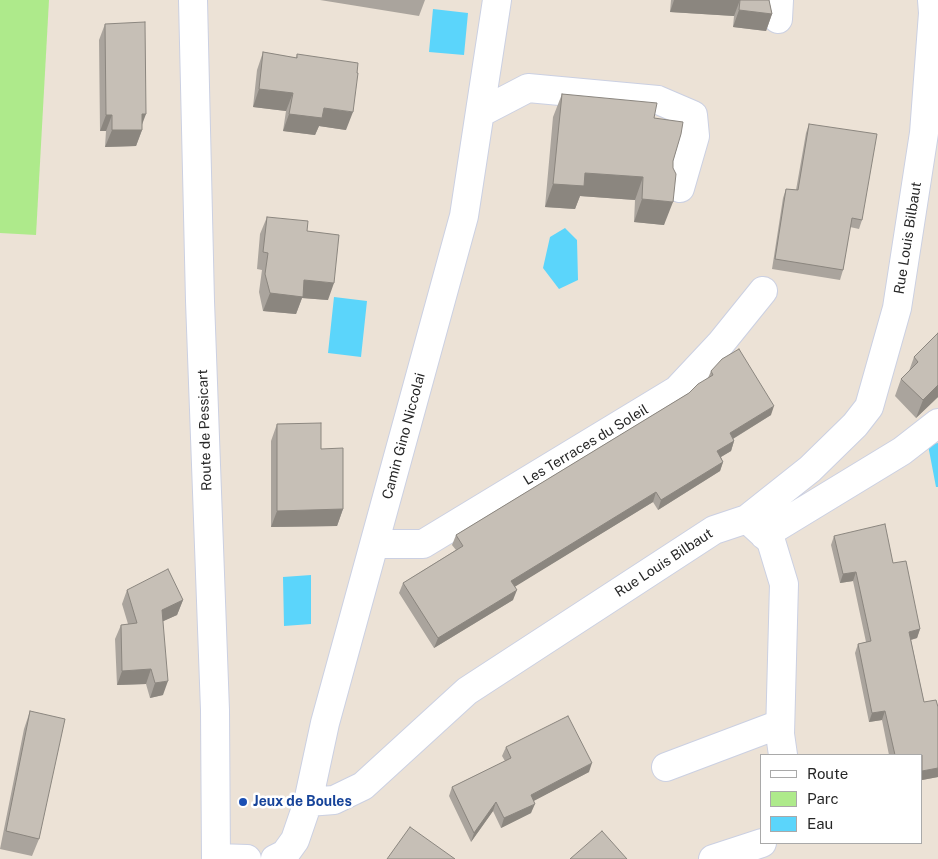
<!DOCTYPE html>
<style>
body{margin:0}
#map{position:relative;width:938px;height:859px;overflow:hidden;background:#ece2d6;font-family:"Public Sans",sans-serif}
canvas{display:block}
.legend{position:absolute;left:760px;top:754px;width:162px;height:90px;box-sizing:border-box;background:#fff;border:1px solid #a9a9a9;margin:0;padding:6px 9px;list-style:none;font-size:15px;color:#272727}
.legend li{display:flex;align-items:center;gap:10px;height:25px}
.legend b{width:25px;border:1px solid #a9a9a9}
</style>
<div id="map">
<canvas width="938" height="859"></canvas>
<ul class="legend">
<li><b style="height:6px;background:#fff"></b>Route</li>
<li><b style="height:14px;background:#aeea8b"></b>Parc</li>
<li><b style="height:14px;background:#5bd5fb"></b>Eau</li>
</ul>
</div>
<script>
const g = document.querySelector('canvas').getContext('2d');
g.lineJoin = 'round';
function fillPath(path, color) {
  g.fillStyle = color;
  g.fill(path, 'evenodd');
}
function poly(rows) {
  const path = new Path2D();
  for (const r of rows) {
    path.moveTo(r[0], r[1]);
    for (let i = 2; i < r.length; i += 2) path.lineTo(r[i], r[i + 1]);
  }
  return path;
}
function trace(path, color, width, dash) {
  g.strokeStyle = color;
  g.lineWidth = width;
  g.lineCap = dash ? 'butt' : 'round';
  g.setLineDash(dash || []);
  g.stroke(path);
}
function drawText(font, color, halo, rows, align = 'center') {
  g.font = font + ' "Public Sans",sans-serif';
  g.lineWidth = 5;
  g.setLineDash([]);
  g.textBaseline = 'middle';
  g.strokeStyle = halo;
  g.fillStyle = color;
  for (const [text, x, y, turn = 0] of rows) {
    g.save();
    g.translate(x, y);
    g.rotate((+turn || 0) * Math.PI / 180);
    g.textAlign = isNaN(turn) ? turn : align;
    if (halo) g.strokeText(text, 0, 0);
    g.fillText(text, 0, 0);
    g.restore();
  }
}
fillPath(poly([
 [0,0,49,0,36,235,0,233]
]), '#aeea8b');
fillPath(poly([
 [433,9,468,13,464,55,429,52],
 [565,228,577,240,578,280,559,289,543,268,550,237],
 [334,297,367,301,361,357,328,353],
 [938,443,938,487,936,487,928,445],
 [311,575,311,624,284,626,283,577]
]), '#5bd5fb');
const minor = poly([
 [193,0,200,301,215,710,216,859],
 [778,19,779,0],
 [480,113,528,88,658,100,693,115,695,136,680,188],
 [747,519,771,541,784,584,780,734,783,755],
 [764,535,902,451,938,423],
 [375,544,423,544,677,390,721,343,763,291],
 [666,767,780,724],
 [308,802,334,800,363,786,467,691,714,530,747,519,810,469,855,425,869,407,897,308,924,133,933,13,932,0],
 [216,858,247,859],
 [275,859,285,854,295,840,308,802,325,723,464,216,497,0],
 [713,859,762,843]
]);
trace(minor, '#cbd0e2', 30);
trace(minor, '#fff', 28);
fillPath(poly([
 [320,0,425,0,419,16],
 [671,0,769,0,772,14,766,31,733,27,734,16,670,12],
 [105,24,142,123,142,130,136,146,105,147,106,131,100,131,99,40],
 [263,52,296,58,297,54,346,130,319,126,315,135,283,131,286,111,253,107,257,70],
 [562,94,654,118,673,161,664,225,634,222,635,200,580,196,575,209,545,207,553,117],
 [809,124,862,220,859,229,850,227,843,270,840,280,772,269,783,198,786,189,796,190,806,133],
 [267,217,307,231,328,300,302,298,296,314,263,311,259,292,262,270,257,269,260,234],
 [938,333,938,397,916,418,895,396,901,379,909,371,914,357],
 [711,371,771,415,733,439,734,441,731,451,721,457,723,462,720,471,658,510,653,502,515,586,513,600,434,648,399,593,403,583,456,550,452,545,456,535,689,393,708,378],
 [277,424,321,449,343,509,337,526,271,527,271,441],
 [834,536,893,563,920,629,917,638,911,640,924,702,938,707,938,777,922,780,922,755,889,755,882,720,869,722,855,653,858,644,866,642,853,581,840,583,831,545],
 [127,590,183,600,177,615,163,621,163,695,150,698,146,684,117,685,115,639,121,625,128,624,122,604],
 [30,711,39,839,32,856,0,849,24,729],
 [506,747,589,772,533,801,531,813,501,828,493,811,471,842,449,796,452,787,505,761,502,756]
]), '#aaa49d');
fillPath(poly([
 [674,0,740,0,734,16,670,12],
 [739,10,772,14,766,31,733,27],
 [259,89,293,93,286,111,253,107],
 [324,108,353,112,346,130,319,126,315,135,283,131,289,114],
 [142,114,146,114,140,130,142,130,136,146,105,147,112,130],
 [106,115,112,115,106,131,100,131],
 [585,173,643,177,635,200,580,196,575,209,545,207,553,184],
 [642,199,673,202,664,225,634,222],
 [304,280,334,283,328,300,302,298,296,314,263,311,270,293],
 [938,385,938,397,916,418,923,400],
 [774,406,771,415,726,443,730,433],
 [734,441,731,451,714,461,717,451],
 [723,462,720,471,658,510,661,500],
 [656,492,653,502,508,591,511,581],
 [343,509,337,526,271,527,277,511],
 [856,572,853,581,840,583,843,574],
 [517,590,513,600,434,648,438,638],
 [183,600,177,615,157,624,162,610],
 [920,629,917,638,906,641,909,632],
 [151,669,146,684,117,685,122,671],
 [168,681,163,695,150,698,155,683],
 [885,711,882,720,869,722,872,713],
 [592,763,589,772,528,804,531,795],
 [938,768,938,777,922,780,922,771],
 [496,802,493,811,471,842,474,833],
 [535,804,531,813,501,828,504,818]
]), '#8b867f');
const building = poly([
 [740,0,769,0,772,14,739,10,740,0],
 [145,22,146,114,142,114,142,130,112,130,112,115,106,115,105,24,145,22],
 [263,52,297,58,297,54,358,63,357,73,358,73,353,112,324,108,322,118,289,114,293,93,259,89,263,52],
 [562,94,657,103,654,118,683,122,681,134,673,161,673,168,676,174,673,202,642,199,643,177,585,173,584,186,553,184,562,94],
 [809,124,877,134,862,220,852,218,843,270,775,259,786,189,798,190,809,124],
 [267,217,308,221,307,231,339,235,334,283,304,280,303,297,270,293,265,274,268,253,263,252,267,217],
 [938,333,938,385,923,400,901,379,918,362,914,357,938,333],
 [739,349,774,406,730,433,734,441,717,451,723,462,661,500,656,492,511,581,517,590,438,638,403,583,463,546,456,535,689,393,698,384,713,375,711,371,722,359,739,349],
 [321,423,321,449,343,448,343,509,277,511,277,424,321,423],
 [885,524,893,563,906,561,920,629,909,632,924,702,936,700,938,707,938,768,922,771,922,755,895,755,885,711,872,713,858,644,871,641,856,572,843,574,834,536,885,524],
 [168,569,183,600,162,610,168,681,155,683,151,669,122,671,121,625,137,623,127,590,168,569],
 [30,711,65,719,39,839,6,831,30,711],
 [568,716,592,763,531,795,535,804,504,818,496,802,474,833,452,787,511,758,506,747,568,716],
 [410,827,455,859,387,859,410,827],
 [602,831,627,859,570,859,602,831]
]);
fillPath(building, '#c6bfb6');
trace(building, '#8b867f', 1);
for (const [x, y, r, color] of [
 [243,802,5,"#1a4fb4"]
]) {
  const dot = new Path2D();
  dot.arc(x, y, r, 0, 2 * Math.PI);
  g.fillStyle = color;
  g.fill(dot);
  trace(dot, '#fff', 2);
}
drawText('14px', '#272727', '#fff', [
 ["Rue Louis Bilbaut",908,238,-81],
 ["Route de Pessicart",205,430,-92],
 ["Camin Gino Niccolai",404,436,-75],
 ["Les Terraces du Soleil",586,445,-31],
 ["Rue Louis Bilbaut",664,563,-33]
]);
drawText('bold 14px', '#164399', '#fff', [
 ["Jeux de Boules",253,802]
], 'left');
</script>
